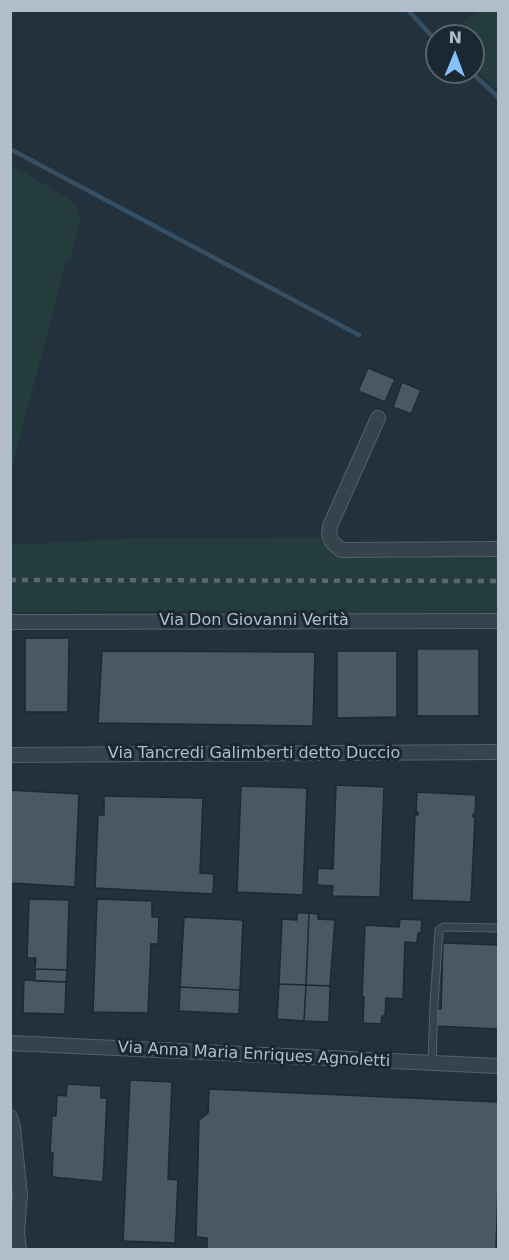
<!DOCTYPE html>
<meta charset="utf-8">
<style>
body{margin:0}
#map{position:relative;width:509px;height:1260px;overflow:hidden;background:#22313c;font-family:"DejaVu Sans",sans-serif}
canvas{display:block}
.frame{position:absolute;inset:0;border:12px solid #b1bdc8;pointer-events:none}
.north{position:absolute;left:425px;top:24px;width:60px;height:60px;box-sizing:border-box;background:#1b2731;border:2px solid #57636d;border-radius:50%;rotate:1deg;font-size:16px;font-weight:700;line-height:24px;text-align:center;color:#b1bdc8}
.north::after{content:'';display:block;margin:auto;width:21px;height:27px;background:#83c2fb;clip-path:polygon(50% 0,100% 100%,50% 72%,0 100%)}
</style>
<div id="map">
<canvas width="509" height="1260"></canvas>
<div class="frame"></div>
<div class="north">N</div>
</div>
<script>
const g = document.querySelector('canvas').getContext('2d');
g.lineJoin = 'round';
function fillPath(path, color) {
  g.fillStyle = color;
  g.fill(path, 'evenodd');
}
function poly(rows) {
  const path = new Path2D();
  for (const r of rows) {
    path.moveTo(r[0], r[1]);
    for (let i = 2; i < r.length; i += 2) path.lineTo(r[i], r[i + 1]);
  }
  return path;
}
function trace(path, color, width, dash) {
  g.strokeStyle = color;
  g.lineWidth = width;
  g.lineCap = dash ? 'butt' : 'round';
  g.setLineDash(dash || []);
  g.stroke(path);
}
function drawText(font, color, halo, rows, align = 'center') {
  g.font = font + ' "DejaVu Sans",sans-serif';
  g.lineWidth = 6;
  g.setLineDash([]);
  g.textBaseline = 'middle';
  g.strokeStyle = halo;
  g.fillStyle = color;
  for (const [text, x, y, turn = 0] of rows) {
    g.save();
    g.translate(x, y);
    g.rotate((+turn || 0) * Math.PI / 180);
    g.textAlign = isNaN(turn) ? turn : align;
    if (halo) g.strokeText(text, 0, 0);
    g.fillText(text, 0, 0);
    g.restore();
  }
}
fillPath(poly([
 [478,11,498,11,498,91,473,68,473,36,444,36],
 [11,165,71,200,76,206,80,220,71,259,67,259,11,471],
 [324,537,329,544,498,552,498,613,360,615,199,611,11,612,10,545,139,538]
]), '#243d3c');
trace(poly([
 [408,10,437,42],
 [471,72,498,97],
 [10,149,359,335]
]), '#354f64', 4.5);
const building = poly([
 [368,368,395,379,385,402,358,391,368,368],
 [402,382,421,390,411,414,393,407,402,382],
 [25,638,69,638,68,712,25,712,25,638],
 [417,649,479,649,479,716,417,716,417,649],
 [102,651,315,652,313,726,98,723,102,651],
 [337,651,397,651,397,717,337,718,337,651],
 [336,785,384,787,380,897,332,896,333,886,317,885,318,868,333,869,336,785],
 [241,786,307,788,303,895,237,892,241,786],
 [10,790,79,794,75,887,10,883,10,790],
 [417,792,476,795,475,814,473,814,473,817,475,817,471,902,412,900,415,815,418,815,418,812,416,812,417,792],
 [104,796,203,798,200,873,214,874,213,894,95,888,98,815,104,815,104,796],
 [29,899,69,900,67,970,35,969,36,958,27,958,29,899],
 [97,899,152,901,152,917,159,917,158,944,151,944,148,1013,93,1012,97,899],
 [297,913,309,913,306,985,279,984,282,919,297,920,297,913],
 [309,913,318,914,318,919,335,920,330,986,306,985,309,913],
 [184,917,243,920,240,990,180,987,184,917],
 [400,919,422,920,421,933,418,933,417,943,405,942,403,999,386,998,385,1016,382,1016,381,1024,363,1023,364,997,362,997,365,925,399,927,400,919],
 [443,943,498,945,498,1029,435,1026,435,1009,441,1009,443,943],
 [35,969,67,970,66,982,35,981,35,969],
 [24,980,66,982,65,1014,23,1013,24,980],
 [279,984,306,985,304,1021,277,1019,279,984],
 [306,985,330,986,329,1022,304,1021,306,985],
 [180,987,240,990,239,1014,179,1011,180,987],
 [130,1080,172,1082,168,1179,178,1180,175,1243,123,1241,130,1080],
 [67,1084,101,1086,101,1098,107,1098,103,1182,52,1177,53,1153,50,1153,52,1116,56,1116,57,1095,66,1096,67,1084],
 [209,1089,498,1102,498,1186,496,1250,207,1249,207,1238,196,1237,199,1120,208,1113,209,1089]
]);
fillPath(building, '#485865');
trace(building, '#1d2933', 1.5);
const lane = poly([
 [432,1063,434,1004,439,930,444,927,498,928]
]);
const street = poly([
 [378,418,330,526,329,535,333,543,341,550,498,549],
 [10,622,498,621],
 [10,755,498,752],
 [10,1043,498,1066],
 [10,1117,13,1127,20,1195,17,1232,19,1250]
]);
trace(lane, '#54606a', 9);
trace(street, '#54606a', 16);
trace(lane, '#36424c', 7);
trace(street, '#36424c', 14);
trace(poly([
 [10,580,498,581]
]), '#586773', 4.5, [6, 6]);
drawText('16px', '#b1bdc8', '#1b2731', [
 ["Via Don Giovanni Verità",254,621],
 ["Via Tancredi Galimberti detto Duccio",254,754],
 ["Via Anna Maria Enriques Agnoletti",254,1055,3]
]);
</script>
